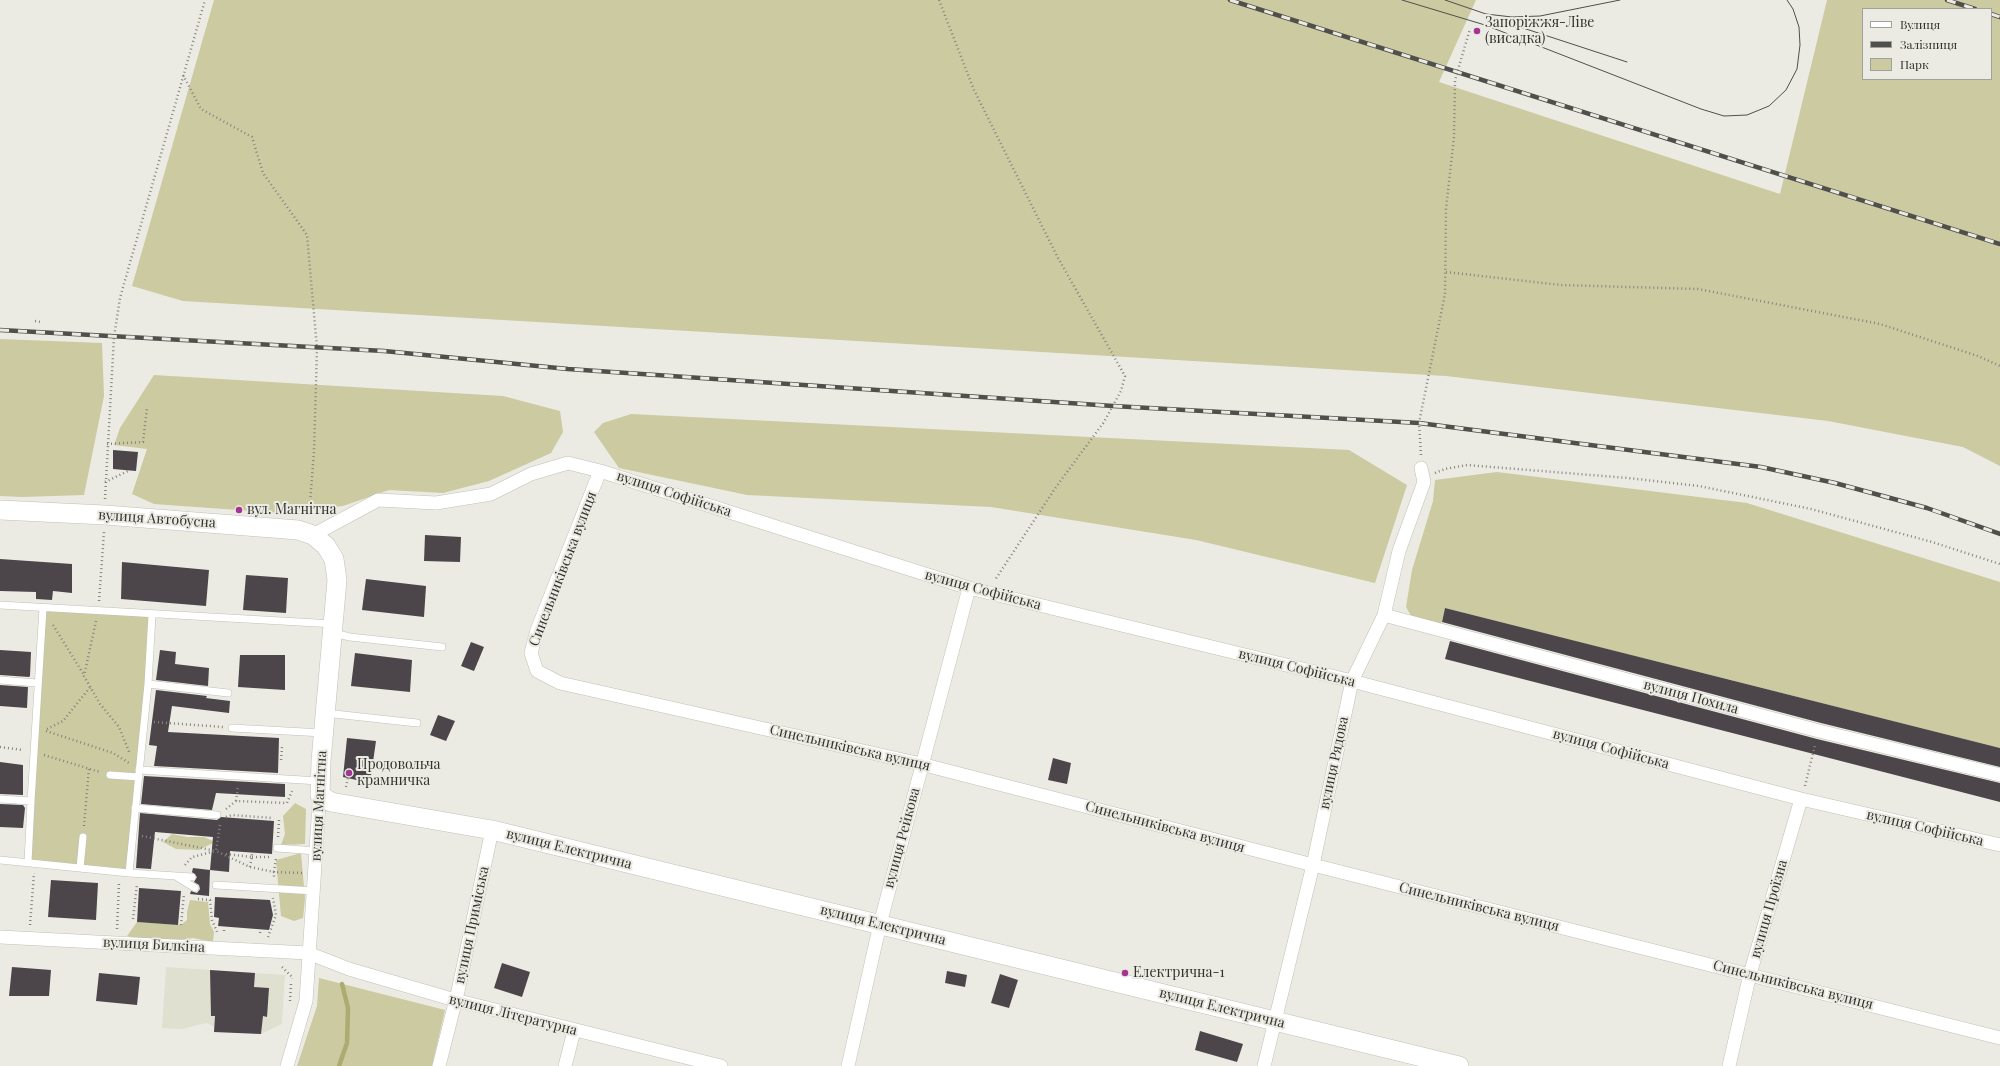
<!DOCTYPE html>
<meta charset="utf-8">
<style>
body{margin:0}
#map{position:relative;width:2000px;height:1066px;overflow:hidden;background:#ebebe3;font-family:"Playfair Display",serif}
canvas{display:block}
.legend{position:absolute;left:1862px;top:8px;width:130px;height:72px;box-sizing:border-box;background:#ebebe3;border:1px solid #a1a19b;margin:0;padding:5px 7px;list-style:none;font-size:12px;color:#31312e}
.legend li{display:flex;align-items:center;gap:8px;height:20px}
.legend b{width:20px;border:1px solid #a1a19b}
</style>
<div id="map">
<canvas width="2000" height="1066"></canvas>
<ul class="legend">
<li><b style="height:5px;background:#fff"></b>Вулиця</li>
<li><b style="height:5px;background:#4f4f4c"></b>Залізниця</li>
<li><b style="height:11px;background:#cbcaa0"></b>Парк</li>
</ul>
</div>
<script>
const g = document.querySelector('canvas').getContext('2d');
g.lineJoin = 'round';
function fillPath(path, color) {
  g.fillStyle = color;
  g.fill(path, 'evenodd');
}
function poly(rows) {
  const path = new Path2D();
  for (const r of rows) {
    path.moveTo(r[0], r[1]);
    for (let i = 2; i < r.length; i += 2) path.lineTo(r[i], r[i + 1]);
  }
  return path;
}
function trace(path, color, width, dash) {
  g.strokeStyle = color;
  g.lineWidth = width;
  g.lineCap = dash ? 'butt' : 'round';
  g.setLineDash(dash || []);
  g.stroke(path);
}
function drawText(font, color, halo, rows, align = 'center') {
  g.font = font + ' "Playfair Display",serif';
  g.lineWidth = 4;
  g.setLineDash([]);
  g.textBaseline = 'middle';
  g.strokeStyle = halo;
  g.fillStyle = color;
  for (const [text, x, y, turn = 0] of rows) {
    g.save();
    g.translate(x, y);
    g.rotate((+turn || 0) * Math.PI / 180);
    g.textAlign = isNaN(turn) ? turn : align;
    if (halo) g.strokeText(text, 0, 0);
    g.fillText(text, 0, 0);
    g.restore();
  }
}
fillPath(poly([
 [166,967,285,975,282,1024,261,1034,214,1032,214,1027,207,1023,182,1029,162,1028]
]), '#e0e0d1');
fillPath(poly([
 [214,0,1476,0,1439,82,1780,194,1827,0,2000,0,2000,466,1963,447,1828,421,1446,376,183,301,132,286],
 [1863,9,1991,9,1991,79,1863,79],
 [0,339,102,343,104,396,84,495,22,497,0,496],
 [154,375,503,396,560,411,563,432,551,453,489,481,443,493,389,490,343,506,280,513,154,504,132,494,147,449,114,445,120,428],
 [631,414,1349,450,1407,485,1375,583,1196,540,991,507,747,495,619,468,594,432,603,423],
 [1497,472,1747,503,2000,582,2000,748,1445,608,1441,625,1413,619,1406,607,1412,570,1433,501,1435,480],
 [43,608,152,615,129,873,28,862],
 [295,803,306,809,305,844,281,845,285,834,283,816],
 [172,834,187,837,204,837,215,842,199,850,176,849,163,842],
 [301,853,305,898,303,918,294,921,281,916,276,860],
 [190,900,208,902,210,924,214,932,213,942,193,938,155,943,127,936,137,922,181,925,187,920,187,912],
 [319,978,445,1010,432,1066,297,1066,317,1006]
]), '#cbcaa0');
trace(poly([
 [339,1066,347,1043,348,1008,342,984]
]), '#adab74', 4.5);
fillPath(poly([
 [113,450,138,452,136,471,113,469],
 [425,535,461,537,460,562,424,561],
 [0,559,72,564,72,593,53,591,52,600,36,599,36,592,0,591],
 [122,562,209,570,206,606,121,599],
 [246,575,288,578,286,613,243,610],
 [366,579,426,586,424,617,362,610],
 [1445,608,2000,748,2000,767,1821,723,1442,622],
 [1450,641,1817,739,2000,783,2000,802,1445,659],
 [471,642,484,647,474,671,461,666],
 [0,650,31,652,30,676,29,677,0,675],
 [160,650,176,652,175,664,209,668,208,686,156,680],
 [355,653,412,660,410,692,351,686],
 [240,655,285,655,285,690,238,687],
 [0,685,28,687,27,708,0,706],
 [156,690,207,696,206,698,230,701,229,713,172,706,168,732,279,738,278,773,154,766,157,746,149,745],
 [438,715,455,721,446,741,430,735],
 [347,738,376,741,370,783,343,777],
 [1053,758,1071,763,1067,784,1048,780],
 [0,762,23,765,23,795,0,794],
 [144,776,285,784,285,797,216,793,212,810,141,804],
 [0,804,23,805,25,808,23,828,0,827],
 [140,813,217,820,221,817,274,821,272,854,230,851,229,872,210,870,213,837,155,832,151,869,136,868],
 [193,868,210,870,209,896,190,894,191,891,197,893,200,889,199,885,194,882,197,877,192,872],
 [51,880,98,883,96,920,48,917],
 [139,888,181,891,178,925,137,922],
 [215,897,270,900,273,915,269,930,218,926,219,918,214,917],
 [502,963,530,972,522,997,494,988],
 [12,967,51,970,49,996,9,996],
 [210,970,255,973,254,987,269,988,267,1017,263,1016,261,1034,214,1032,215,1016,211,1016],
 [947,971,967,975,965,987,945,983],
 [99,973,140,977,137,1005,96,1001],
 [1000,974,1018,980,1009,1008,991,1003],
 [1200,1031,1243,1044,1237,1062,1195,1050]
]), '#4c464b');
const lane = poly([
 [0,605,334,624,333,633,350,637,442,647],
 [0,680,37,683],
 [148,684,228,693],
 [325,713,417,723],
 [232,728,323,733],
 [139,770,319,781],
 [110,775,139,777],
 [0,799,31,801,43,608],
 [135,808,217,815],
 [277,848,316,851],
 [0,860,129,873,148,684,152,615],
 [28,862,31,801],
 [80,868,83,837],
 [129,873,192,877],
 [177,877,195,888],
 [216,885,314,891]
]);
const street = poly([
 [600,471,537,630,531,653,537,671,560,683,921,764,1313,865,2000,1038],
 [313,535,378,500,436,503,491,494,531,474,568,463,600,471,969,588,1352,681,1801,799,2000,845],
 [1384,615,1819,731,2000,775],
 [0,937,308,953,349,969,455,1000,721,1066],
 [287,1066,306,1001,320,789],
 [439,1066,458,991,492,830],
 [565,1066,574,1031],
 [848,1066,880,924,969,588],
 [1264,1066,1313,865,1352,681,1384,615,1399,551,1424,482,1421,468],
 [1729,1066,1750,974,1801,799]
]);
const secondary = poly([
 [0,510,105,515,298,530,313,535,326,546,334,559,337,580,321,761,320,795,331,802,492,830,1459,1066]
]);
trace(lane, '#c0c0b8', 8);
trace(street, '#c0c0b8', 14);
trace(secondary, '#c0c0b8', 20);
trace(poly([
 [939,0,974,90,1058,258,1125,376,1121,391,1104,422,1056,487,995,580],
 [183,75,201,109,252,137,263,173,307,235,317,348,314,451,309,516],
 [1446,272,1561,285,1698,289,1880,324,1978,356,2000,366],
 [35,321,41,322],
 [107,444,143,442,147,408],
 [1421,455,1419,423,1445,294,1446,209,1454,137,1455,80,1470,29],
 [1435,473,1445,469,1467,465,1628,478,1699,486,1811,509,1932,542,2000,564],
 [105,482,130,470],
 [105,499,114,337,120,298,205,0],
 [99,601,104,532],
 [96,621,84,676,100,704,119,727,130,754],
 [53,625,84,675],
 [154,722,223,727],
 [47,729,63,721,91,686],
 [46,731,113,753,129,763],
 [0,747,23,750],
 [44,755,100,772],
 [281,760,282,747],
 [1805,786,1815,745],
 [346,787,348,778],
 [236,801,238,786],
 [226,809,236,801,287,803,292,791],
 [226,817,232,815,272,818],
 [220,825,216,851,250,867,274,872,274,879],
 [84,826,89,768],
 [142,836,216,851],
 [278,837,279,820],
 [226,854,252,857,252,853],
 [252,857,270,857],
 [185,865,192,857,216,851],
 [250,867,252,856],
 [273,872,302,873],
 [274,872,276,858],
 [198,899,210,900,212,920,218,934],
 [133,919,137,884],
 [30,925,34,873],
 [181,925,184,894],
 [117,929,119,883],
 [224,931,224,927],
 [260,933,261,929],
 [268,937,276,915,273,898],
 [282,967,292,977,292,979],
 [290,1001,291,984]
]), '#858580', 2.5, [1, 3]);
trace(lane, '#fff', 7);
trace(street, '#fff', 13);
trace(secondary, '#fff', 19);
trace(poly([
 [1402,0,1485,25,1701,109,1724,116,1747,115,1769,106,1786,90,1797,69,1800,45,1799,27,1793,9,1787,0],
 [1445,0,1486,14,1512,17,1540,16,1620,0],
 [1495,26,1523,28,1627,62]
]), '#4f4f4c', 1);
const rail = poly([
 [1230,0,2000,244],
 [1947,0,1975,9],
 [1991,14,2000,17],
 [0,330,384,351,568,369,1113,406,1419,423,1761,467,1835,483,1927,508,2000,534]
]);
trace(rail, '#4f4f4c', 4.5);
trace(rail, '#ebebe3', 3, [9]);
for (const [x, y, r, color] of [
 [1477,31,4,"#a43593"],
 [239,510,4,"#a43593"],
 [349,773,4,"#a43593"],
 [1125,973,4,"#a43593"]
]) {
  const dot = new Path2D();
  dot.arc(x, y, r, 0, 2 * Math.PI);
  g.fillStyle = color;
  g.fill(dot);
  trace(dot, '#ebebe3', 1.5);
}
drawText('14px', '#31312e', '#ebebe3', [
 ["Запоріжжя-Ліве",1485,23],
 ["(висадка)",1485,39],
 ["вул. Магнітна",247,510],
 ["Продовольча",357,765],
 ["крамничка",357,781],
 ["Електрична-1",1133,973]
], 'left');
drawText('14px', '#31312e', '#ebebe3', [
 ["вулиця Софійська",674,494,18],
 ["вулиця Автобусна",157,519,4],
 ["Синельниківська вулиця",563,569,-69],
 ["вулиця Софійська",983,590,15],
 ["вулиця Софійська",1297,668,14],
 ["вулиця Похила",1691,697,15],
 ["Синельниківська вулиця",850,748,13],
 ["вулиця Софійська",1611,749,15],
 ["вулиця Рядова",1334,763,-78],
 ["вулиця Магнітна",319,806,-87],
 ["Синельниківська вулиця",1165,827,15],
 ["вулиця Софійська",1925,828,13],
 ["вулиця Рейкова",902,838,-75],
 ["вулиця Електрична",569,849,14],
 ["Синельниківська вулиця",1479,907,14],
 ["вулиця Проїзна",1769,909,-74],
 ["вулиця Приміська",472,925,-78],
 ["вулиця Електрична",883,925,14],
 ["вулиця Билкіна",154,945,3],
 ["Синельниківська вулиця",1793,985,14],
 ["вулиця Електрична",1222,1008,14],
 ["вулиця Літературна",513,1015,14]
]);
</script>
